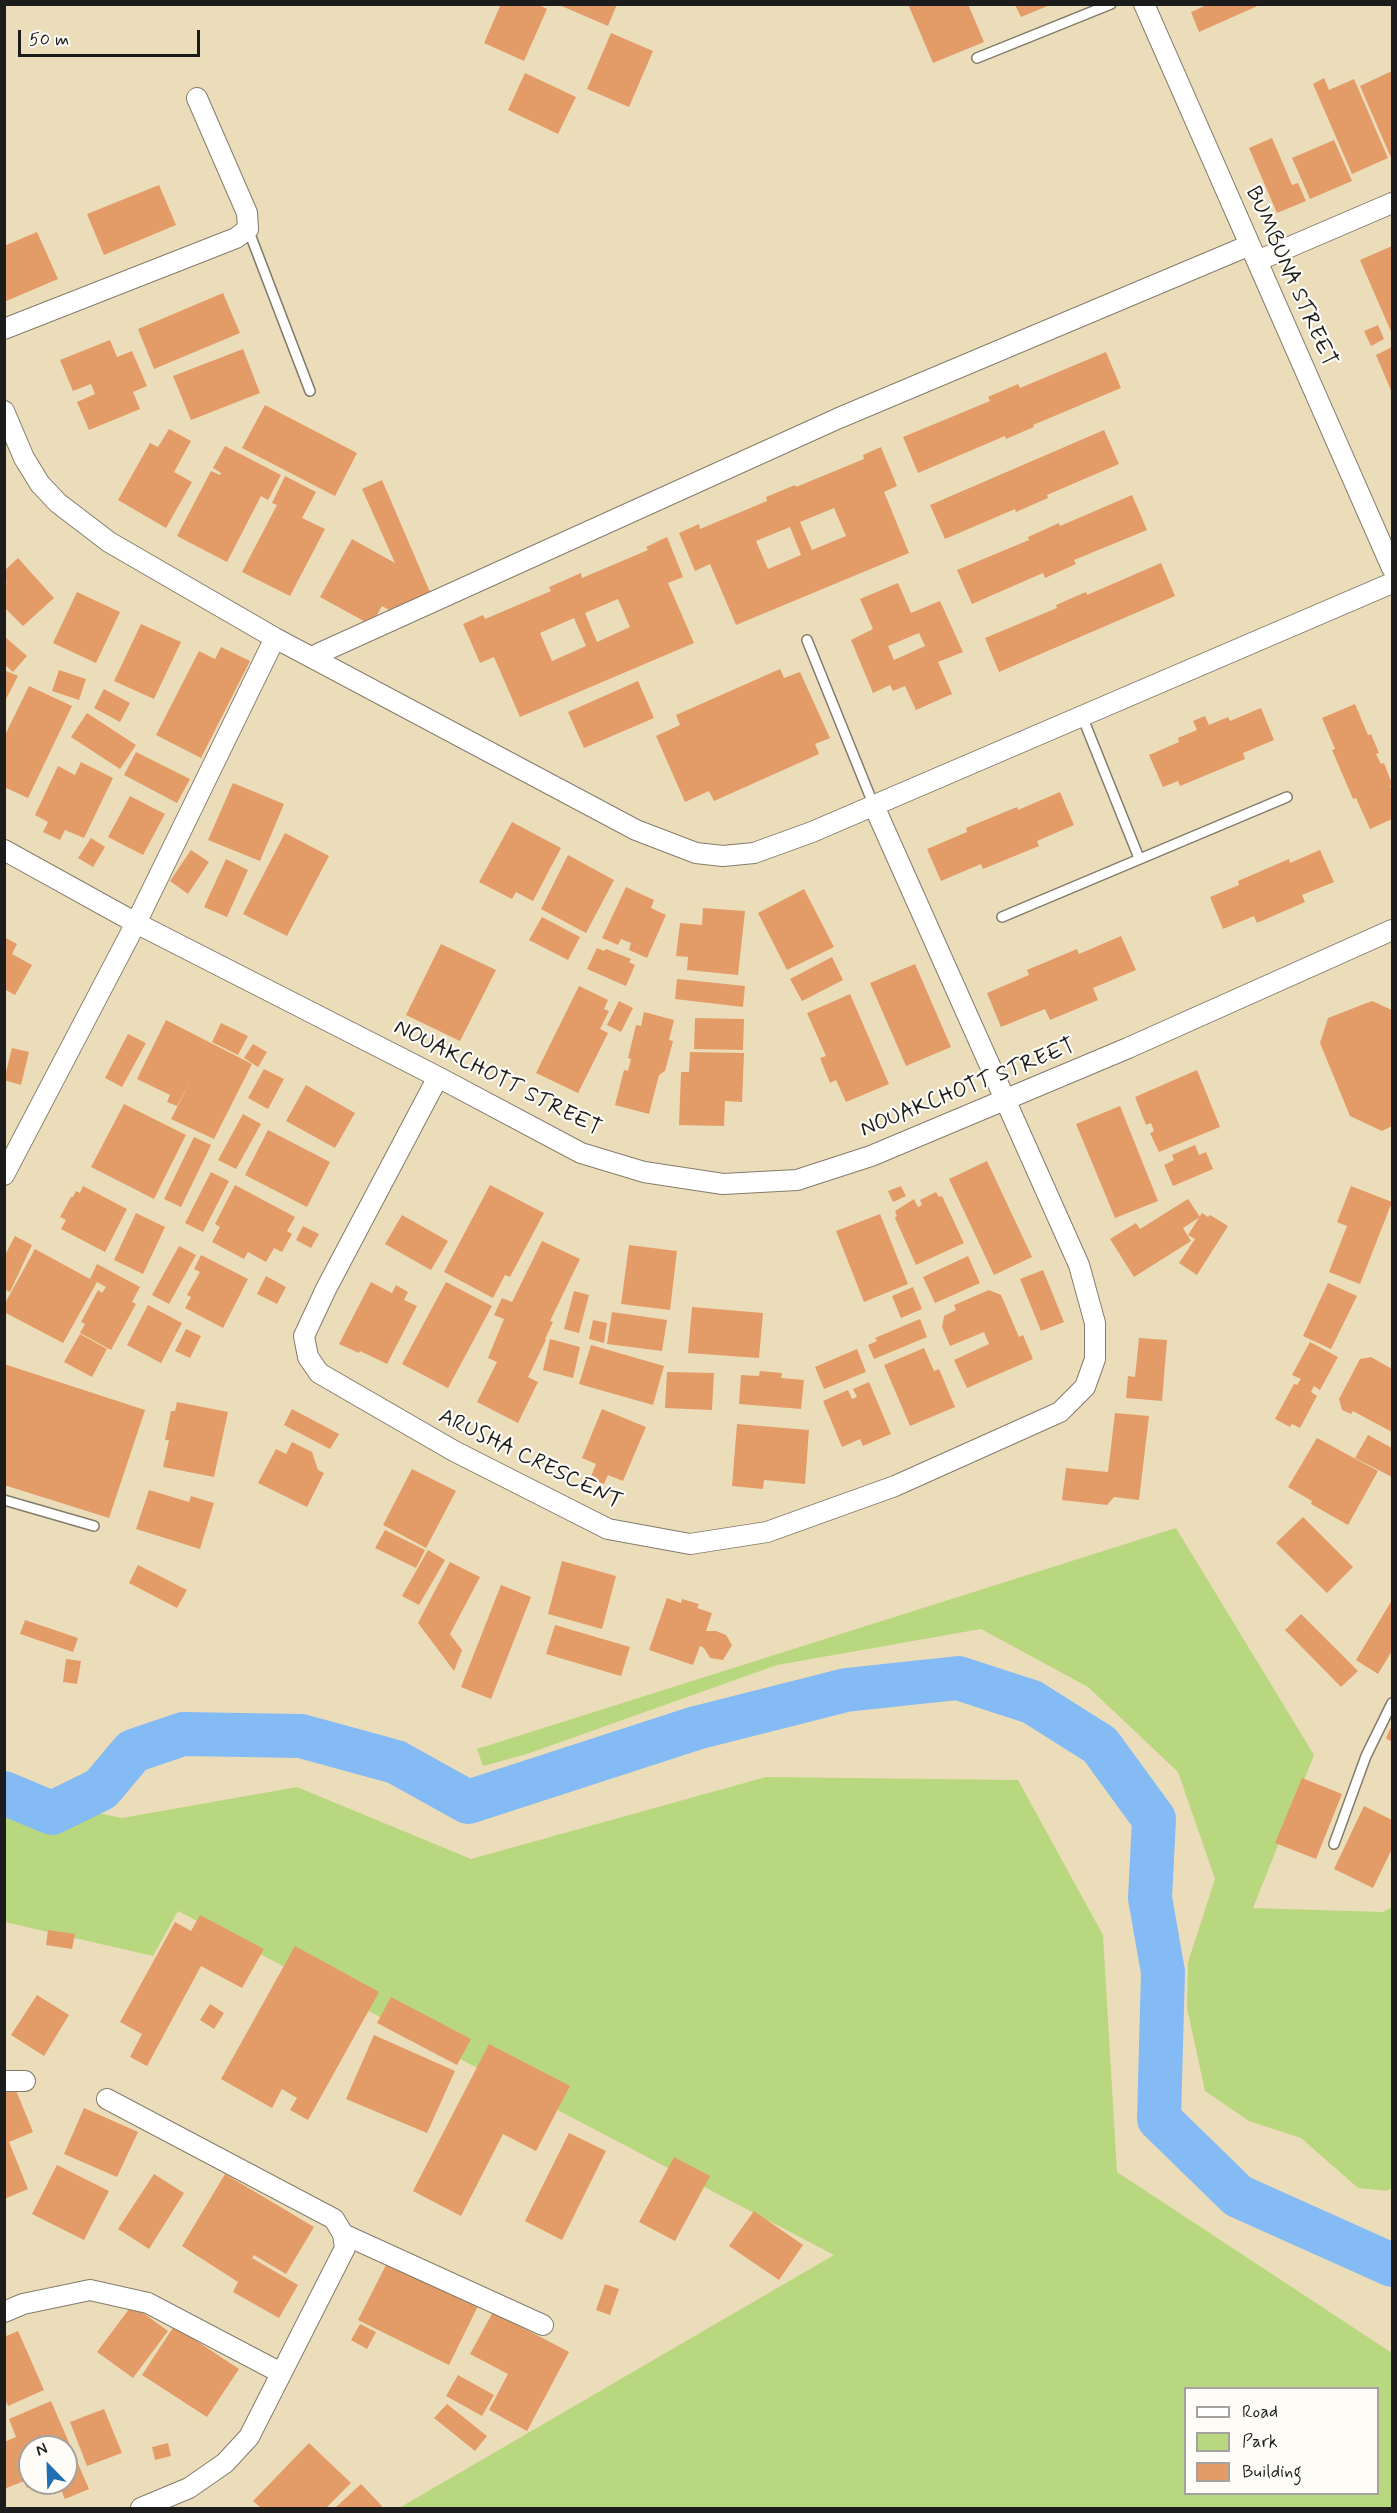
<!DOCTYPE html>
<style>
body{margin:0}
#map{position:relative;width:1397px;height:2513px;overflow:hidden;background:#ecddba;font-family:Mynerve,sans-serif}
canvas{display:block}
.frame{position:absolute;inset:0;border:6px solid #1c1c1c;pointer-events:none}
.legend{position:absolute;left:1184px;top:2387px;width:195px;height:108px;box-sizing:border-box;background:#fdfcf7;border:2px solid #a3a29f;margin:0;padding:8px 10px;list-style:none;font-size:18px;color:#1c1c1c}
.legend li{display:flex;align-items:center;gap:12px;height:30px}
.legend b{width:30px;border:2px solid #a3a29f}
.north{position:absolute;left:18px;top:2435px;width:60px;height:60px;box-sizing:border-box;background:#fdfcf7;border:2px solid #a3a29f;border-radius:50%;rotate:337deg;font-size:16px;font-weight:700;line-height:24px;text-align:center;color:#1c1c1c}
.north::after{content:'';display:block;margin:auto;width:21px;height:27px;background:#1f6fb2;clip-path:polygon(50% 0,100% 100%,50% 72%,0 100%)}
.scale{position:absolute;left:18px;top:30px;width:182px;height:27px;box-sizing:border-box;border:3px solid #1c1c1c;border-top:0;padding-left:8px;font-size:18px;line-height:21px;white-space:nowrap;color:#1c1c1c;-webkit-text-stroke:4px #fdfcf7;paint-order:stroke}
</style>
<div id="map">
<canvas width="1397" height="2513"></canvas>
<div class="frame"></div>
<ul class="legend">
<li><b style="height:8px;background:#fff"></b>Road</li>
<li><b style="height:16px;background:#b9d77e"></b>Park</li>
<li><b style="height:16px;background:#e39c67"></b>Building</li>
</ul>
<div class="north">N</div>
<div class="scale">50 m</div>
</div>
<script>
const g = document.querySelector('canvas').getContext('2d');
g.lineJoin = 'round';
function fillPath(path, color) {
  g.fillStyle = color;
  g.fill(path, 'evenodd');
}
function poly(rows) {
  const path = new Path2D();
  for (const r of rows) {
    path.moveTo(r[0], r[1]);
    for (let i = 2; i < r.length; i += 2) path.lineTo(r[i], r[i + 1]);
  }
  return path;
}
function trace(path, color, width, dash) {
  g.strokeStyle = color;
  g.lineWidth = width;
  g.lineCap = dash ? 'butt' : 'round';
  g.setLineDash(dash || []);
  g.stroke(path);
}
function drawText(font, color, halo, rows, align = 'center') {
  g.font = font + ' Mynerve,sans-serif';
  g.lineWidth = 4.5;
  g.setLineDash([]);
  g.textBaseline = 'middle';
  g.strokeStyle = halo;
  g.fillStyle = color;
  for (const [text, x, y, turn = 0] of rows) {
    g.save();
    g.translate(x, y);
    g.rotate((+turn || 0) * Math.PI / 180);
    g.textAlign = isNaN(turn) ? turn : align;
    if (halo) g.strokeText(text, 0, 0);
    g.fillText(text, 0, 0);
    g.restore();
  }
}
fillPath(poly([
 [1176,1528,1314,1755,1253,1908,1383,1912,1392,1907,1392,2188,1387,2191,1358,2188,1301,2138,1249,2121,1205,2091,1187,2008,1188,1962,1215,1879,1178,1772,1088,1687,981,1629,777,1665,527,1754,483,1766,477,1749],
 [766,1777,1018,1780,1103,1935,1117,2172,1392,2353,1392,2508,399,2508,834,2255,178,1911,153,1956,5,1922,5,1794,122,1818,297,1787,471,1859],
 [1186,2388,1378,2388,1378,2494,1186,2494]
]), '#b9d77e');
trace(poly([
 [4,1793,52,1813,101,1789,133,1751,183,1734,301,1736,396,1762,468,1802,696,1728,846,1690,958,1678,1032,1702,1100,1745,1154,1819,1150,1898,1163,1972,1159,2119,1238,2196,1392,2265]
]), '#85bbf4', 44);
fillPath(poly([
 [501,4,537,4,547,9,524,61,484,43],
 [557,4,617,4,608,26],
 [908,4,968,4,984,42,933,63],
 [1209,4,1262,4,1199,32,1191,12],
 [1015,5,1050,5,1021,17],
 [611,33,653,51,629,107,587,89],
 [1392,71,1392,160,1360,86],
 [525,73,576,97,558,134,508,110],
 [1324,78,1329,90,1354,79,1388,158,1352,174,1313,84],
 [1272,138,1292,185,1298,183,1306,201,1277,213,1249,148],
 [1334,140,1352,181,1310,199,1292,158],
 [159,185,176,225,104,255,87,214],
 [37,232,58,279,4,302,4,246],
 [1392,246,1392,334,1360,260],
 [223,293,240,333,154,369,138,329],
 [1378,325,1384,339,1371,346,1364,331],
 [110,340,117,357,132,351,147,386,133,392,140,409,89,430,77,402,95,394,91,384,73,391,60,360],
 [1392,347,1392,393,1376,355],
 [243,349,260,393,191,420,173,376],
 [1106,352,1121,388,1033,425,1034,427,1006,439,1005,436,918,473,903,437,990,401,988,397,1018,384,1020,388],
 [265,405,357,453,335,496,242,448],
 [169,429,191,441,174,472,192,482,166,528,118,500,150,443,158,447],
 [1104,430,1119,464,1047,495,1048,498,1016,512,1015,509,945,539,930,505],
 [225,446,281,475,268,500,261,496,227,562,177,536,211,471,220,475,221,473,213,468],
 [881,447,897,486,884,492,909,553,736,625,710,564,695,571,679,533,699,524,700,529,767,501,766,497,795,485,796,487,864,459,863,455],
 [834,508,846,536,812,550,800,522],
 [790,527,801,555,768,569,756,541],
 [285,476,316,492,302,518,325,529,290,596,242,572,277,505,272,503],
 [382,480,430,592,389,610,382,606,371,625,320,597,352,539,395,563,362,489],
 [1132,495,1147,530,1074,560,1076,564,1045,578,1043,573,972,604,957,570,1029,540,1028,537,1059,523,1060,526],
 [667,537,683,577,668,583,694,643,520,717,494,657,480,663,463,624,483,615,485,619,551,591,549,587,581,573,582,578,648,550,646,547],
 [618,599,630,627,597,642,585,613],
 [574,618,586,646,552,661,540,633],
 [18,558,54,598,23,626,4,607,4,585,7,583,5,580,5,570],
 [1161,563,1175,596,999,672,985,638,1057,608,1056,605,1086,592,1087,595],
 [898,583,911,613,940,601,963,652,938,662,952,694,916,710,905,686,893,691,890,685,873,693,851,640,873,629,860,599],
 [919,633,925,646,894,660,888,646],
 [77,592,120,612,96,663,53,643],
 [141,624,181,642,154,699,114,681],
 [4,636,27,656,13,672,4,664],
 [221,647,250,661,201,758,156,735,199,651,215,659],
 [780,669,784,678,800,672,830,738,815,744,819,754,714,801,709,791,685,802,656,736,680,725,676,715],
 [4,670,18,676,4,703],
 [59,670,86,679,79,700,52,691],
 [638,681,654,718,584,748,568,712],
 [29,686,72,706,28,798,4,787,4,737],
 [104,689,130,703,120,722,94,708],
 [1355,704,1368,735,1371,734,1379,753,1376,754,1381,764,1384,763,1392,784,1390,786,1392,791,1392,819,1370,829,1356,798,1353,799,1332,750,1335,749,1322,718],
 [1261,708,1274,740,1243,753,1245,759,1180,786,1178,781,1163,787,1149,755,1179,742,1178,738,1197,730,1193,721,1205,716,1209,725,1228,717,1230,721],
 [87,713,136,745,120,769,71,737],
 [136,752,190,779,177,803,124,775],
 [81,762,113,778,84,838,65,830,60,840,43,832,48,822,35,815,58,766,75,775],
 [233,783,284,804,260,861,208,840],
 [1060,792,1074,825,1037,841,1039,846,983,869,981,864,941,881,927,849,967,832,966,828,1017,807,1018,810],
 [130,796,165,814,143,855,108,837],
 [512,822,561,848,533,901,516,892,512,899,479,882],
 [285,833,329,856,287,936,243,914],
 [91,838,105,847,93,867,78,858],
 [191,850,209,862,188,894,170,881],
 [1320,850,1334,882,1302,895,1305,902,1257,923,1254,916,1223,929,1210,897,1239,885,1238,881,1289,859,1290,863],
 [568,855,614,880,586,933,541,909],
 [226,859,248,870,227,917,204,907],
 [626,887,654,900,651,908,666,915,647,958,629,950,631,943,621,939,618,945,602,938],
 [804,889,834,947,787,970,758,913],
 [703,908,745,911,738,975,687,970,688,957,676,956,680,923,702,925],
 [542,917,580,937,568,960,529,940],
 [1121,936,1136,970,1093,988,1098,1000,1050,1020,1045,1009,1001,1027,987,993,1029,975,1027,970,1077,949,1079,954],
 [4,937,17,944,12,954,32,965,15,995,4,989],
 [441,944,496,970,460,1041,406,1015],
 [597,948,604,951,606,949,631,959,629,962,635,965,626,986,587,969],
 [832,957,843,980,802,1001,790,979],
 [915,964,951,1047,906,1066,870,983],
 [677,979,745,986,743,1007,675,999],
 [579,986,608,1000,604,1009,609,1011,600,1029,608,1033,578,1093,536,1073],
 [850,994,889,1084,846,1102,836,1080,830,1083,820,1058,826,1056,807,1013],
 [619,1001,633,1008,621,1032,607,1025],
 [1372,1001,1392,1010,1392,1126,1382,1131,1350,1116,1320,1043,1328,1018],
 [644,1012,674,1020,669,1040,673,1041,665,1071,659,1075,649,1114,615,1105,624,1070,628,1071,631,1059,628,1058,636,1025,641,1026],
 [695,1018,744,1019,743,1050,694,1049],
 [166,1020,252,1064,214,1139,171,1119,192,1078,177,1106,167,1102,170,1095,137,1079],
 [221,1023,248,1036,238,1055,212,1042],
 [128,1034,146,1043,122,1087,105,1078],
 [253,1044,267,1052,258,1067,244,1058],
 [12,1048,29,1052,21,1085,4,1080],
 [690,1052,744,1053,742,1102,725,1101,724,1126,679,1125,681,1072,689,1072],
 [264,1069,284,1079,268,1109,248,1098],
 [1197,1070,1220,1127,1159,1152,1150,1133,1154,1131,1151,1123,1146,1125,1135,1097],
 [306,1085,355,1113,335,1148,286,1121],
 [124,1104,186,1135,154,1199,91,1167],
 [1120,1106,1158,1201,1115,1218,1076,1124],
 [243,1114,261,1124,236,1169,218,1160],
 [268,1130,330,1162,307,1207,245,1175],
 [194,1137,211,1145,181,1207,164,1199],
 [1195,1145,1199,1155,1206,1152,1213,1169,1173,1186,1164,1165,1174,1160,1172,1155],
 [987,1161,1032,1257,994,1275,949,1179],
 [211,1172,229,1181,203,1232,185,1223],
 [235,1185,295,1217,287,1231,292,1234,282,1252,274,1248,266,1262,248,1252,244,1259,212,1242,220,1227,215,1224],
 [490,1185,544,1213,510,1277,505,1275,493,1298,444,1272],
 [83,1186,127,1209,105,1252,61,1229,66,1220,60,1217,71,1197,73,1197,76,1191,80,1193],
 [901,1186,906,1196,893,1202,888,1191],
 [1351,1186,1392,1202,1360,1284,1329,1272,1347,1226,1337,1222],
 [936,1192,939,1197,942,1196,964,1243,916,1265,895,1218,897,1216,895,1211,914,1199,918,1207,922,1205,920,1200],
 [1188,1199,1200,1217,1183,1228,1191,1241,1134,1277,1110,1239,1136,1223,1140,1229],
 [136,1213,165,1227,143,1274,114,1260],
 [1202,1213,1208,1217,1210,1215,1228,1226,1197,1275,1179,1263,1195,1239,1188,1235],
 [880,1214,908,1284,864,1302,836,1231],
 [402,1215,448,1241,431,1270,385,1244],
 [303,1226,319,1234,311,1248,296,1240],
 [15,1236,32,1245,10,1292,4,1289,4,1257],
 [542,1241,580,1259,550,1321,553,1322,545,1339,546,1340,528,1377,538,1382,518,1423,477,1402,497,1362,488,1358,504,1319,494,1315,502,1298,512,1302],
 [629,1245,677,1251,670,1310,621,1304],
 [179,1246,196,1255,169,1304,152,1295],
 [35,1249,90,1279,97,1264,140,1287,132,1302,136,1304,111,1350,80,1333,85,1324,81,1322,98,1290,102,1293,106,1287,97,1282,63,1343,4,1312,4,1305],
 [201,1255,248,1279,223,1328,185,1308,191,1297,187,1295,200,1272,194,1269],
 [968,1256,980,1283,935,1303,923,1277],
 [1043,1270,1064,1322,1041,1331,1020,1279],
 [266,1276,286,1287,277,1304,257,1294],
 [371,1282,392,1293,396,1285,408,1292,404,1300,417,1306,387,1364,360,1351,359,1353,339,1344],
 [446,1282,492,1306,448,1388,402,1364],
 [1328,1283,1357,1296,1331,1349,1303,1336],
 [913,1287,922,1309,901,1318,892,1296],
 [989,1290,1001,1295,1019,1337,1023,1335,1033,1359,967,1388,954,1360,989,1344,984,1332,950,1346,942,1327,944,1316,956,1310,954,1305],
 [574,1291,589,1295,579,1333,564,1329],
 [148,1305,182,1323,161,1363,127,1345],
 [692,1307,763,1313,759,1358,688,1353],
 [612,1312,667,1320,662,1351,607,1344],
 [920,1319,927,1337,874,1359,868,1345,877,1341,875,1338],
 [593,1320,607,1323,604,1343,589,1339],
 [186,1329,201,1336,190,1358,175,1351],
 [80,1334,107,1349,92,1377,64,1362],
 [1139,1338,1167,1340,1162,1401,1126,1398,1128,1376,1135,1377],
 [550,1339,580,1347,573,1378,543,1370],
 [1310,1342,1338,1357,1320,1390,1314,1386,1311,1392,1317,1396,1300,1428,1292,1424,1290,1427,1275,1419,1294,1384,1297,1385,1301,1379,1292,1375],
 [591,1345,664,1366,653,1405,579,1384],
 [924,1348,934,1371,939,1369,955,1407,910,1426,884,1365],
 [857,1349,866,1372,824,1389,815,1367],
 [1371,1357,1392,1369,1392,1432,1353,1411,1351,1414,1342,1410,1339,1399,1360,1359],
 [4,1364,145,1410,109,1518,4,1485],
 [760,1371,782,1373,781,1378,804,1380,801,1409,739,1404,741,1375,759,1376],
 [667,1372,714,1373,712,1410,665,1408],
 [869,1382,891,1434,863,1446,860,1439,842,1447,823,1401,848,1390,852,1399,857,1397,853,1389],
 [177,1402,228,1412,214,1477,163,1467,169,1440,165,1440,171,1411,175,1411],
 [292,1409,339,1434,330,1449,284,1425],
 [602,1409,646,1427,623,1481,608,1475,604,1484,590,1479,596,1464,582,1458],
 [1115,1413,1149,1416,1139,1500,1114,1497,1107,1505,1062,1500,1066,1468,1108,1472],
 [737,1424,809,1430,805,1484,764,1480,763,1489,732,1486],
 [1368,1435,1392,1448,1392,1477,1355,1458],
 [1317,1438,1378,1471,1348,1525,1311,1504,1312,1501,1288,1487],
 [292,1442,312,1452,318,1470,324,1473,307,1507,258,1483,276,1449,286,1454],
 [412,1469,456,1491,426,1548,383,1525],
 [149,1490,189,1502,191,1496,214,1503,200,1549,136,1529],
 [1303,1517,1353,1567,1327,1593,1276,1543],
 [385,1530,425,1550,416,1568,375,1548],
 [428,1550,445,1560,419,1605,402,1596],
 [562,1561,616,1576,602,1629,548,1614],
 [450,1562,480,1577,450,1634,462,1650,454,1671,418,1623],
 [138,1565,187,1590,177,1608,129,1583],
 [501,1585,531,1597,491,1699,461,1687],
 [667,1598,681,1603,682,1599,699,1604,697,1608,712,1613,706,1631,716,1631,726,1635,732,1645,723,1660,710,1658,704,1648,700,1646,693,1665,649,1650],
 [1392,1600,1392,1651,1378,1674,1356,1660],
 [1301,1614,1358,1671,1341,1687,1285,1630],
 [25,1620,78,1638,73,1652,20,1634],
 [555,1625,630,1647,621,1676,546,1654],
 [66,1659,81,1661,77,1684,63,1682],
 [1392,1725,1392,1742,1386,1738],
 [1302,1778,1342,1794,1316,1859,1275,1843],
 [1364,1806,1392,1820,1392,1849,1373,1888,1334,1869],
 [200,1915,264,1949,242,1988,201,1966,147,2066,130,2057,142,2034,120,2022,175,1922,191,1931],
 [48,1930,75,1934,72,1949,46,1945],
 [295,1946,379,1992,308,2120,290,2110,297,2098,282,2089,272,2108,221,2079],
 [37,1995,69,2015,44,2056,11,2035],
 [391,1997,471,2039,457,2065,377,2023],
 [210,2004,224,2013,214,2029,200,2020],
 [374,2035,455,2071,427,2133,346,2099],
 [489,2044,570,2086,536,2151,503,2134,461,2216,413,2191],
 [13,2083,33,2132,9,2142,28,2189,4,2199,4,2087],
 [84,2108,138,2132,117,2177,64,2154],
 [569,2133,606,2151,562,2240,525,2221],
 [674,2157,710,2176,675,2241,639,2222],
 [57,2165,109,2191,84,2240,32,2214],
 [154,2174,184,2193,149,2249,118,2229],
 [225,2174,314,2227,286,2274,254,2255,252,2258,298,2285,279,2318,233,2292,238,2282,182,2246],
 [754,2211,803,2245,779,2280,729,2246],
 [389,2259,479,2304,449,2365,358,2320],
 [605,2284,619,2289,610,2315,596,2310],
 [132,2305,168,2331,133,2378,97,2352],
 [493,2312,569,2352,527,2431,489,2410,508,2374,470,2354],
 [360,2324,376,2332,367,2349,351,2340],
 [174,2326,239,2369,207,2417,142,2375],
 [18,2331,44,2390,8,2406,4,2397,4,2337],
 [458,2375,494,2395,482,2416,446,2396],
 [51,2401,89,2489,65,2499,58,2483,66,2483,66,2447,30,2447,30,2483,38,2483,27,2488,24,2481,4,2489,4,2442,16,2437,9,2419],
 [447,2404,487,2436,475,2451,434,2418],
 [104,2409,122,2453,87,2466,70,2422],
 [168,2443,171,2456,155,2460,152,2447],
 [309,2443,351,2483,326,2508,261,2508,253,2501],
 [361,2484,382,2506,380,2508,335,2508]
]), '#e39c67');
const service = poly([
 [977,58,1111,4],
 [248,229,310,391],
 [807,640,874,806],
 [1082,716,1139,858],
 [1002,917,1287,797],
 [4,1500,94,1526],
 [1334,1844,1366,1756,1392,1703]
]);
const minor = poly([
 [1144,4,1392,568],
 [1257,261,1392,203],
 [4,329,236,238,248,229,247,213,197,98],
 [4,411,24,458,40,484,58,503,109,542,275,638,636,830,696,853,723,856,754,853,812,832,1392,583],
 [311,657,839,418,1250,245],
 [4,850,136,923,438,1077,581,1153,644,1172,723,1184,797,1180,871,1156,1128,1048,1392,930],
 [438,1077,326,1289,304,1336,308,1357,319,1373,454,1451,608,1529,690,1544,767,1532,895,1486,1060,1412,1085,1387,1095,1359,1095,1323,1079,1265,874,806],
 [4,1175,136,923,275,638],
 [4,2081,25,2081],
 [107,2099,334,2219,343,2234,345,2248,249,2437,225,2463,189,2488,141,2508],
 [343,2234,543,2325],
 [4,2312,23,2304,90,2290,148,2303,281,2373]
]);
trace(service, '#847c6b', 12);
trace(minor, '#847c6b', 22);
trace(service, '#fff', 9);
trace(minor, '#fff', 20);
drawText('22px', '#1c1c1c', '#fdfcf7', [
 ["BUMBUNA STREET",1290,277,66],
 ["NOUAKCHOTT STREET",497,1079,27],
 ["NOUAKCHOTT STREET",968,1089,-22],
 ["ARUSHA CRESCENT",530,1460,26]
]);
</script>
